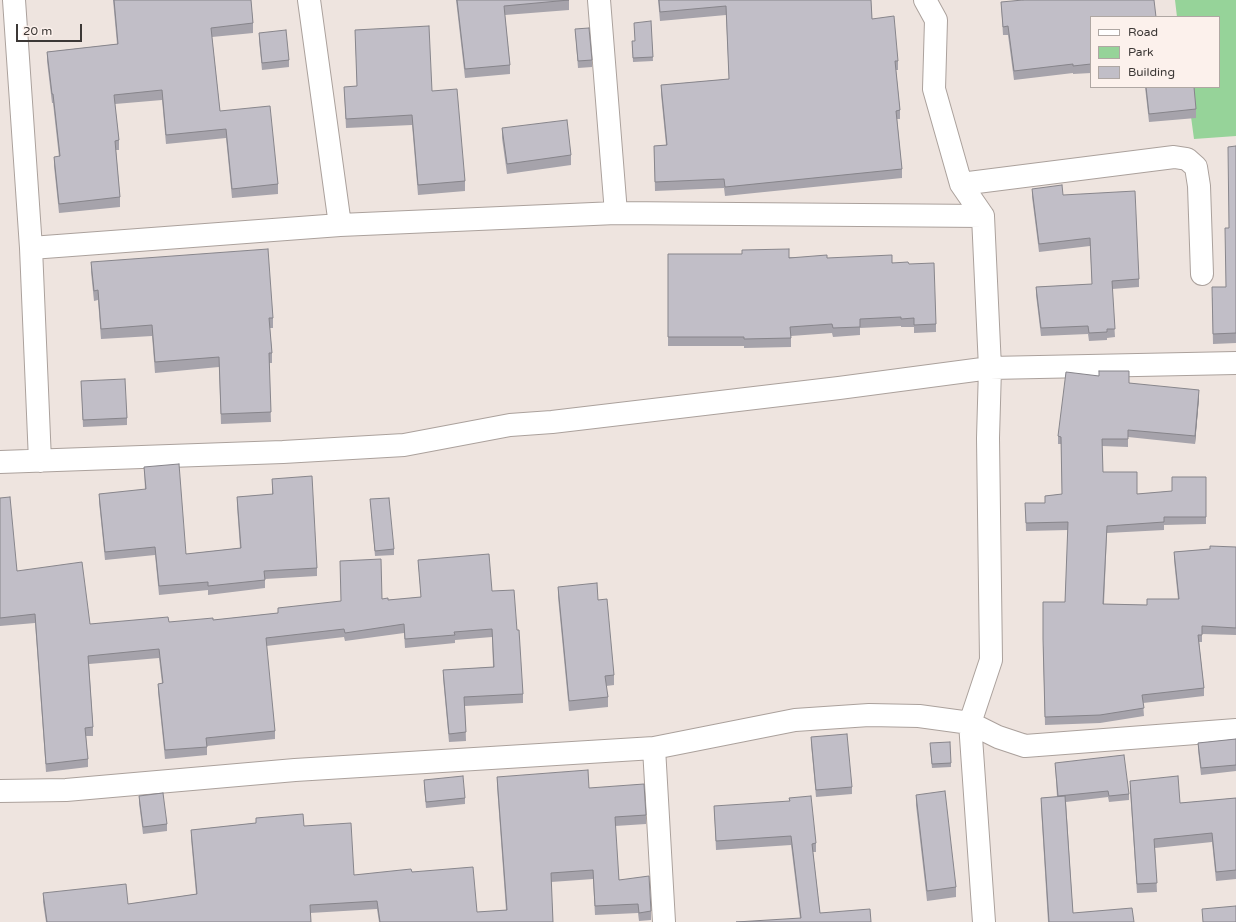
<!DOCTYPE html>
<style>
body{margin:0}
#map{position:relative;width:1236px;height:922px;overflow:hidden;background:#eee4df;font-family:"Varela Round",sans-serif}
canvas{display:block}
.legend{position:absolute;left:1090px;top:16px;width:130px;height:72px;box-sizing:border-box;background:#fcf1ec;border:1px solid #afa7a3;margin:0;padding:5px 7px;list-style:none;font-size:12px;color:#3c3836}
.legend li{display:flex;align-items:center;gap:8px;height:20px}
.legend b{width:20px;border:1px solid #afa7a3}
.scale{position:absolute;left:16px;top:24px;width:66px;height:18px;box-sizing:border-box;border:2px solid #3c3836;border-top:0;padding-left:5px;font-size:12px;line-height:14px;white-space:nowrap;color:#3c3836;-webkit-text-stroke:3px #fcf1ec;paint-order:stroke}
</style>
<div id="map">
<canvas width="1236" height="922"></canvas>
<ul class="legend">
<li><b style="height:5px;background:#fff"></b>Road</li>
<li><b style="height:11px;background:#96d399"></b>Park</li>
<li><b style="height:11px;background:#c1bec7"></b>Building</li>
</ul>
<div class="scale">20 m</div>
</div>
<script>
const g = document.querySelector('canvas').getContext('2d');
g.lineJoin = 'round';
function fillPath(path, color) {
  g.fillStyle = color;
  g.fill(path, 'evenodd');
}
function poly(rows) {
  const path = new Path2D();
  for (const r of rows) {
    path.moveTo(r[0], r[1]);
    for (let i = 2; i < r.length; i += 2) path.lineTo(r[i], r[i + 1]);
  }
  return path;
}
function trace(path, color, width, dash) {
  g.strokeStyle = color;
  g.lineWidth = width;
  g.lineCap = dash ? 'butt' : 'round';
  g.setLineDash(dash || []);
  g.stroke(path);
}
fillPath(poly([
 [1175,0,1236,0,1236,136,1194,139,1187,87,1219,87,1219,17,1177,17]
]), '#96d399');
const minor = poly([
 [14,0,31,248,40,461],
 [309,0,340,225],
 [599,0,616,213],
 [925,0,936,20,934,89,961,184,983,216,990,368,988,438,991,660,970,723,984,922],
 [961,184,1174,157,1187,159,1196,167,1199,186,1202,274],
 [31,248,340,225,616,213,983,216],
 [0,462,283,452,404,445,510,425,552,422,839,388,990,368,1236,363],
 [654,748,664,922],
 [0,791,66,790,295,770,654,748,795,720,869,715,919,716,970,723,998,737,1025,746,1236,730]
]);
trace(minor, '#aba19c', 24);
trace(minor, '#fff', 22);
fillPath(poly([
 [113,0,251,0,253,23,253,33,212,37,220,111,278,184,278,194,232,198,226,138,166,144,162,100,115,104,119,140,119,150,116,150,120,197,120,207,59,213,54,166,54,157,59,157,53,103,52,103,47,61,47,52,117,44],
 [456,0,569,0,569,10,505,15,510,65,510,74,465,78],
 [658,0,871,0,872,19,898,61,898,70,896,70,900,110,900,119,897,119,902,169,902,178,725,196,724,188,655,191,654,146,666,145,661,94,661,85,729,79,726,15,660,21],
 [1001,2,1091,17,1091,73,1073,74,1073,73,1014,80,1008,35,1003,35],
 [651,21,653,61,633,62,632,41,635,41],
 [575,29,592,60,592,67,578,68],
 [355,30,432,91,465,181,465,191,418,195,412,125,346,128,344,87,357,86],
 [259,33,289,60,289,67,262,70,259,40],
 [1145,87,1194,87,1196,109,1196,118,1149,122],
 [502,128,571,155,571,165,507,174,502,138],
 [1236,146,1236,343,1213,344,1212,298,1226,287,1229,228],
 [1032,189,1063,195,1139,279,1139,287,1112,289,1115,337,1107,338,1107,340,1089,341,1088,334,1041,336,1036,295,1036,287,1092,284,1090,246,1039,252,1032,197],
 [668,254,827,258,909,264,936,324,936,332,914,333,914,327,901,327,901,326,860,328,860,335,833,337,832,333,791,336,791,347,744,348,744,346,668,346],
 [91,262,273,318,273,328,270,328,272,353,272,363,269,363,271,422,221,424,219,367,155,373,152,336,101,339,98,300,94,301,91,272],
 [81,381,127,418,127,425,83,427],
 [1129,383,1199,398,1195,444,1128,437,1128,447,1102,446,1103,472,1137,494,1172,491,1206,477,1206,524,1164,525,1164,530,1107,533,1104,604,1147,605,1178,599,1174,560,1174,552,1236,547,1236,635,1202,634,1202,642,1199,642,1204,688,1204,696,1143,703,1144,716,1100,723,1045,725,1043,647,1065,602,1068,530,1026,531,1025,503,1045,503,1045,496,1062,494,1061,444,1058,444,1058,436],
 [144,467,186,554,240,548,237,506,237,497,272,494,272,479,317,568,317,576,265,579,265,588,208,595,208,590,159,595,155,555,105,560,99,502,99,494,145,490],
 [0,498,17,571,90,624,169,622,213,620,278,613,278,608,382,599,388,600,421,597,418,560,492,591,517,630,523,694,523,703,465,706,466,741,449,742,443,678,443,670,493,667,492,637,455,640,455,643,405,648,404,633,345,641,344,637,266,646,275,731,275,739,207,746,207,755,165,759,158,692,158,684,162,683,159,658,89,664,93,727,93,736,86,736,88,759,88,767,46,772,35,623,0,626],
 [370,499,394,549,394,555,375,556],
 [558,587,614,675,614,685,606,686,608,697,608,707,569,711,558,597],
 [811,737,852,787,852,794,816,797,811,744],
 [1236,739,1236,771,1201,775,1198,750,1198,743],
 [930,747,951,763,951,767,932,768],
 [1055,763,1129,794,1129,800,1109,802,1108,797,1066,802,1073,913,1134,922,1048,922,1041,807,1041,798,1057,797],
 [497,777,589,788,646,815,646,824,615,826,619,880,651,911,651,920,639,921,638,913,595,915,593,879,551,882,553,922,379,922,377,909,310,913,311,922,46,922,43,902,43,893,128,904,196,894,191,838,191,830,256,823,256,818,304,826,354,875,412,872,477,912,506,910,497,786],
 [424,780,465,798,465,804,426,808,424,787],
 [1130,781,1180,803,1236,798,1236,879,1216,881,1212,842,1155,848,1157,892,1137,893,1130,790],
 [916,795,956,887,956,897,927,901,916,805],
 [139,796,167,824,167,831,143,834,139,803],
 [714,806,816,843,816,852,813,852,820,913,800,918,791,845,716,850]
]), '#a6a3ab');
fillPath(poly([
 [1199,390,1199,398,1195,444,1195,436]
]), '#87858b');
const building = poly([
 [114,0,251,0,253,23,211,28,220,111,270,106,278,184,232,189,226,129,166,135,162,90,114,95,119,140,115,141,120,197,59,204,54,157,60,156,53,94,52,94,47,52,118,44,114,0],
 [457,0,569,0,504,6,510,65,465,69,457,0],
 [659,0,871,0,872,19,894,16,898,61,895,61,900,110,896,111,902,169,725,187,724,179,655,182,654,146,667,145,661,85,729,79,726,6,660,12,659,0],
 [1023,0,1154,0,1156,17,1091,17,1091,64,1073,66,1073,64,1014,71,1008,26,1003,27,1001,2,1023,0],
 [651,21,653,57,633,58,632,41,635,41,634,23,651,21],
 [429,26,432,91,457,89,465,181,418,185,412,115,346,119,344,87,357,86,355,30,429,26],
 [589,28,592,60,578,61,575,29,589,28],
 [286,30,289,60,262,63,259,33,286,30],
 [1146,87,1194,87,1196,109,1149,114,1146,87],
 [567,120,571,155,507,164,502,128,567,120],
 [1236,146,1236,333,1213,334,1212,287,1226,287,1225,228,1229,228,1228,147,1236,146],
 [1062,185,1063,195,1135,191,1139,279,1112,281,1115,329,1107,329,1107,332,1089,333,1088,326,1041,328,1036,287,1092,284,1090,238,1039,244,1032,189,1062,185],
 [268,249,273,318,269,318,272,353,269,353,271,412,221,414,219,357,155,362,152,325,101,329,98,290,94,291,91,262,268,249],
 [789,249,789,258,827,255,827,258,892,255,892,263,908,262,909,264,934,263,936,324,914,325,914,318,901,319,901,317,860,319,860,327,833,328,832,324,790,327,791,338,744,339,744,337,668,337,668,254,742,254,742,250,789,249],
 [1099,371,1129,371,1129,383,1199,390,1195,436,1128,430,1128,439,1102,439,1103,472,1137,472,1137,494,1172,491,1172,477,1206,477,1206,517,1164,517,1164,522,1107,526,1103,604,1147,605,1147,599,1179,599,1174,552,1210,549,1210,546,1236,547,1236,628,1202,626,1202,635,1198,635,1204,688,1142,695,1144,708,1100,715,1045,717,1043,639,1043,602,1065,602,1068,522,1026,523,1025,503,1045,503,1045,496,1062,494,1061,437,1058,436,1066,372,1099,376,1099,371],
 [125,379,127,418,83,420,81,381,125,379],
 [179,464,186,554,241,548,237,497,273,494,272,479,312,476,317,568,264,571,265,580,208,586,208,582,159,586,155,547,105,552,99,494,146,489,144,467,179,464],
 [10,497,17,571,82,562,90,624,168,617,169,622,213,618,213,620,278,613,278,608,341,601,340,561,381,559,382,599,388,598,388,600,421,597,418,560,489,554,492,591,514,590,517,630,519,630,523,694,464,697,466,732,449,734,443,670,494,667,492,629,454,632,455,635,405,639,404,624,345,633,344,629,266,638,275,731,206,738,207,747,165,750,158,684,163,683,159,649,88,656,93,727,85,728,88,759,46,764,35,614,0,618,0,498,10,497],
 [389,498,394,549,375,551,370,499,389,498],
 [597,583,598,600,607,599,614,675,605,676,608,697,569,701,558,587,597,583],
 [847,734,852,787,816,790,811,737,847,734],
 [1236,739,1236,765,1201,768,1198,743,1236,739],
 [950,742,951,763,932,764,930,743,950,742],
 [1124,755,1129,794,1109,796,1108,791,1058,796,1055,763,1124,755],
 [588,770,589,788,644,784,646,815,615,817,619,880,649,876,651,911,639,913,638,904,595,906,593,870,551,873,553,922,380,922,377,901,310,905,311,922,47,922,43,893,126,884,128,904,197,894,191,830,256,823,256,818,303,814,304,826,351,823,354,875,411,869,412,872,473,867,477,912,507,910,497,777,588,770],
 [463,776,465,798,426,802,424,780,463,776],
 [1178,776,1180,803,1236,798,1236,870,1216,872,1212,833,1154,839,1157,883,1137,884,1130,781,1178,776],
 [945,791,956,887,927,891,916,795,945,791],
 [163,793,167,824,143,827,139,796,163,793],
 [811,796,816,843,812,844,820,913,870,909,871,922,736,922,801,918,791,836,716,841,714,806,790,801,789,798,811,796],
 [1065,796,1073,913,1132,908,1134,922,1049,922,1041,798,1065,796],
 [1236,906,1236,922,1203,922,1202,909,1236,906]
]);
fillPath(building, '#c1bec7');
trace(building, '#87858b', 1);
</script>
